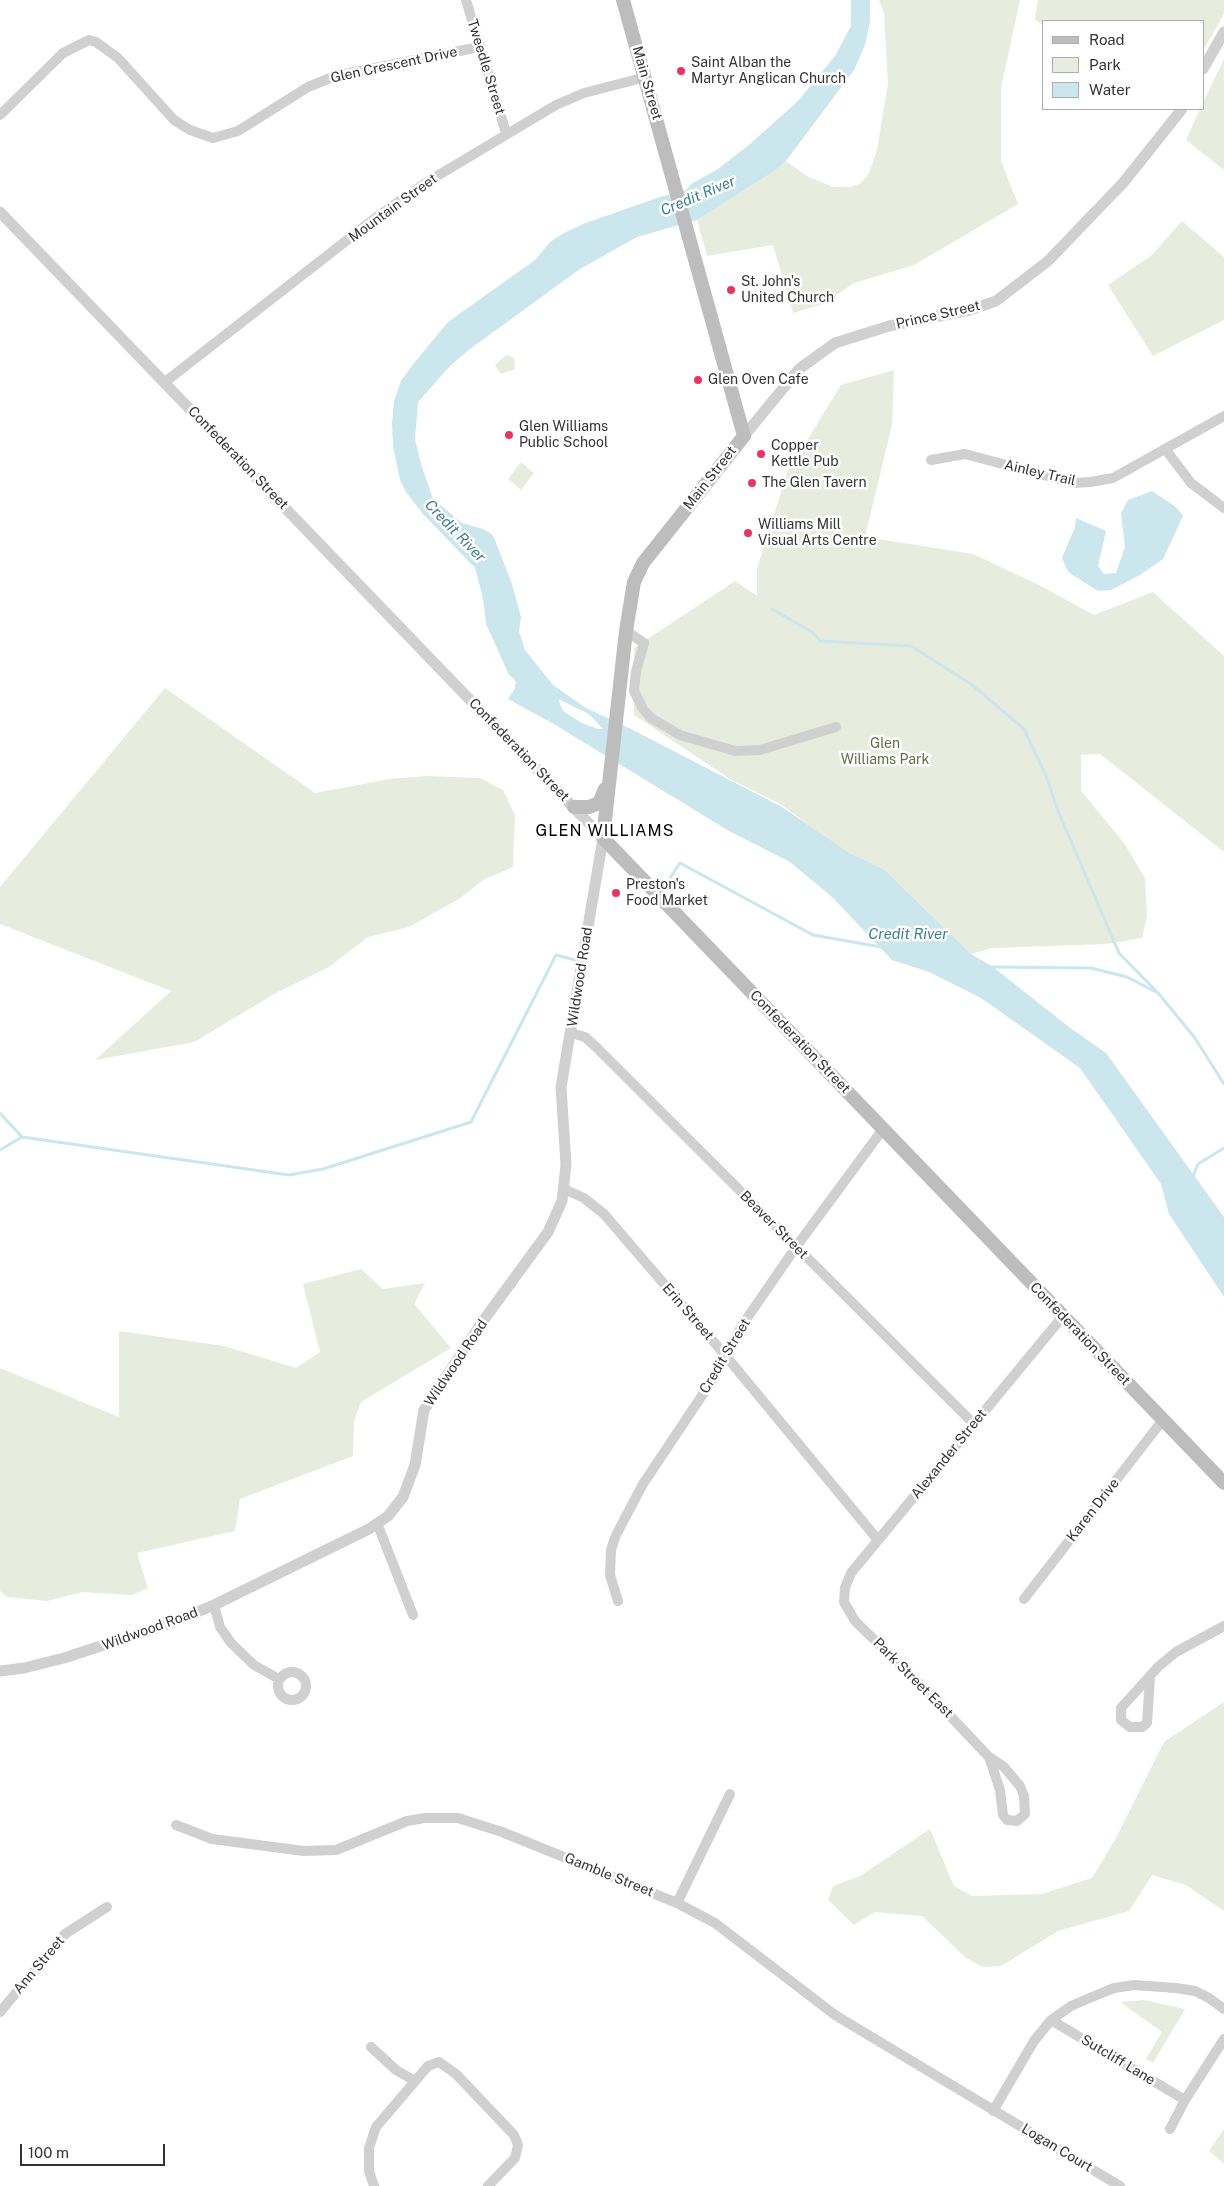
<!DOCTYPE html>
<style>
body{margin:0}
#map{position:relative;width:1224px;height:2186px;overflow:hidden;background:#fff;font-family:"Public Sans",sans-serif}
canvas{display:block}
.legend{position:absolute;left:1042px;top:20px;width:162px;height:90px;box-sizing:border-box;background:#fff;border:1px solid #adadad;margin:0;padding:6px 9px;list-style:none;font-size:15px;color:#333}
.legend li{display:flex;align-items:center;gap:10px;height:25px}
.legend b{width:25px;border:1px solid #adadad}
.scale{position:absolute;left:20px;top:2144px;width:145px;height:22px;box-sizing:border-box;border:2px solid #333;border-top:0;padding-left:6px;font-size:15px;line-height:18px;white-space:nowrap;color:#333;-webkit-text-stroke:4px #fff;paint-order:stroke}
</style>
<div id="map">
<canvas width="1224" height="2186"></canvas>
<ul class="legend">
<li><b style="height:6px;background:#bdbdbd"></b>Road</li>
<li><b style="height:14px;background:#e8ecde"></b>Park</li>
<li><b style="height:14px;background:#cbe6ed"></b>Water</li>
</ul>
<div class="scale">100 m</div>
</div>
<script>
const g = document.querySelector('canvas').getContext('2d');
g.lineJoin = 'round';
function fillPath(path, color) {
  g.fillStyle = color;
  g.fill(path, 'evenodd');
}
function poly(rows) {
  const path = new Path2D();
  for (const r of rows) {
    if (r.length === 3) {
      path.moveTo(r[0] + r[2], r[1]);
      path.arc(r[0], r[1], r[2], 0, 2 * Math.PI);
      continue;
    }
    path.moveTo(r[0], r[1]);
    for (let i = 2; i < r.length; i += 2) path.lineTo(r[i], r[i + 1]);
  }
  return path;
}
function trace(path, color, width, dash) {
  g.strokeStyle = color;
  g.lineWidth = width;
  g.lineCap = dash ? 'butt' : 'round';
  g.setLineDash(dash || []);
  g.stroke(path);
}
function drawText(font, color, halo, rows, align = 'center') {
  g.font = font + ' "Public Sans",sans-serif';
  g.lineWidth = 5;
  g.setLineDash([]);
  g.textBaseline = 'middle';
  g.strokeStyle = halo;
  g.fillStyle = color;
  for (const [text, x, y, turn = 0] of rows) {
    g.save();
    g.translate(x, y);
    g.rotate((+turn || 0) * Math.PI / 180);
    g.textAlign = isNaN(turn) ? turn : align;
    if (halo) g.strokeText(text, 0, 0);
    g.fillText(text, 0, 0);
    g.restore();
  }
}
fillPath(poly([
 [879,0,1020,0,1001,88,1001,161,1018,204,914,265,854,283,823,304,793,313,773,245,707,256,697,220,776,170,786,161,807,176,833,187,851,187,861,183,869,173,877,150,888,83,884,13],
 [1038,0,1224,0,1224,14,1203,51,1203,21,1043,21,1043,25,1035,20],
 [1224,59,1224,170,1186,140,1200,109,1203,109,1203,103],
 [1182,221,1224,257,1224,320,1153,356,1108,285,1152,255],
 [506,355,514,358,515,369,501,374,495,365],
 [894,370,892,425,865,537,973,554,1039,585,1094,615,1153,592,1224,656,1224,852,1100,754,1081,755,1081,791,1124,843,1145,878,1147,916,1142,938,1107,944,992,948,971,954,885,870,843,851,782,805,730,779,634,715,634,648,735,581,757,596,757,569,787,473,841,385],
 [521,462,534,473,521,490,508,479],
 [165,688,315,793,390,779,426,776,480,778,503,790,515,815,513,867,483,880,459,899,409,927,368,937,329,967,276,993,194,1042,95,1060,171,991,0,924,0,887],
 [361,1269,383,1289,425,1283,414,1304,451,1348,361,1402,354,1421,353,1456,240,1499,235,1531,137,1553,148,1588,132,1595,82,1592,47,1601,7,1597,0,1591,0,1368,119,1417,119,1331,224,1346,296,1368,320,1352,303,1284],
 [1224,1702,1224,1911,1186,1885,1152,1875,1129,1911,1058,1931,1001,1966,982,1967,965,1957,922,1916,875,1912,854,1925,828,1900,833,1886,860,1876,930,1829,954,1886,972,1896,1042,1894,1092,1878,1116,1838,1164,1742],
 [1144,2000,1185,2009,1153,2063,1146,2059,1162,2032,1120,2002],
 [1224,2129,1224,2164,1209,2151]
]), '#e8ecde');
fillPath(poly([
 [851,0,870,0,870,22,865,45,854,70,786,161,776,170,697,220,637,237,580,269,470,349,451,365,418,402,415,439,421,464,433,499,462,523,483,529,493,535,512,584,521,617,519,631,525,650,553,685,586,708,629,728,782,807,849,853,885,870,971,954,993,967,1069,1027,1106,1053,1224,1217,1224,1297,1169,1214,1161,1184,1080,1068,981,998,929,972,892,960,832,897,790,862,729,831,552,723,508,699,514,690,516,683,514,679,509,675,486,624,483,598,475,568,422,513,406,492,400,480,393,446,392,423,394,401,401,381,414,363,448,322,535,260,550,242,564,233,583,224,660,197,686,190,691,184,718,169,750,144,798,101,835,56,851,26],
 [558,699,589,714,603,729,598,729,582,723,563,711],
 [1152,491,1176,507,1183,516,1163,559,1140,575,1111,590,1098,591,1068,572,1062,558,1075,527,1076,518,1106,531,1098,566,1104,574,1116,573,1125,547,1121,513,1128,500]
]), '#cbe6ed');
trace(poly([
 [772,609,812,632,820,641,911,646,971,684,1024,729,1047,778,1058,811,1119,953,1159,994,1195,1038,1224,1084],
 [670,878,680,863,813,935,881,947],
 [993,967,1091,968,1127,977,1156,992],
 [0,1113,22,1137],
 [0,1150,22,1137,289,1175,323,1169,471,1122,556,955,575,960],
 [1193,1176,1198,1164,1224,1148]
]), '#cbe6ed', 3);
trace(poly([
 [466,0,506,133],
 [0,115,63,53,89,40,96,42,118,58,174,120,190,130,213,138,238,131,308,87,335,76,479,47],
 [165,382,378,216,427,182,556,105,584,93,646,77],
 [1166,450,1191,483,1224,508],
 [931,460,965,454,1074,483,1090,482,1113,478,1224,416],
 [626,631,644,643,636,671,634,691,643,709,651,718,680,735,735,751,760,750,836,727],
 [571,1033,585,1037,596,1047,974,1424],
 [564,1189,584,1198,604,1214,725,1355,878,1540],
 [377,1523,413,1615],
 [1024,1599,1162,1421],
 [618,1601,610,1575,611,1550,616,1535,643,1484,713,1379,743,1324,796,1247,883,1129],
 [214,1605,220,1627,231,1643,254,1665,279,1679],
 [292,1686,14],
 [1150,1678,1147,1723,1142,1727,1130,1727,1121,1720,1121,1708,1158,1667,1176,1652,1224,1626],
 [989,1757,1000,1790,1003,1815,1007,1820,1017,1821,1025,1814,1024,1796,1020,1786,1004,1767,989,1757,920,1684,855,1621,844,1602,845,1588,851,1573,1063,1316],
 [176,1825,212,1839,304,1851,336,1850,407,1821,425,1818,458,1818,502,1832,677,1903,715,1923,835,2015,1120,2186],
 [677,1903,730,1794],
 [0,2012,65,1934,107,1907],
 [1051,2020,1185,2100],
 [371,2047,396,2070,415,2081],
 [993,2111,1034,2041,1051,2020,1071,2006,1092,1997,1114,1988,1134,1985,1176,1988,1195,1991,1209,1998,1224,2009],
 [1170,2129,1185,2100,1224,2039],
 [374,2186,369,2171,369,2148,376,2127,428,2066,439,2062,456,2074,514,2135,518,2145,515,2158,488,2186]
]), '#d0d0d0', 10);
trace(poly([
 [1203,69,1224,32],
 [0,212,603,838,561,1087,566,1165,562,1201,548,1232,483,1321,424,1410,415,1465,403,1497,388,1516,369,1529,214,1605,171,1623,64,1658,24,1668,0,1671],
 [744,436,799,369,835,343,889,326,970,310,996,301,1048,261,1123,183,1182,109]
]), '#d0d0d0', 11);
trace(poly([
 [623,0,744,436,643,563,634,582,626,631,603,838,1224,1483],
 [574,807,589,807,599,803,605,789]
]), '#bdbdbd', 14);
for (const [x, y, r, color] of [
 [681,71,5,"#ea3561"],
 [731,290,5,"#ea3561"],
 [698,380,5,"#ea3561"],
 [509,435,5,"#ea3561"],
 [761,454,5,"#ea3561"],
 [752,483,5,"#ea3561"],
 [748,533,5,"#ea3561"],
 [616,893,5,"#ea3561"]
]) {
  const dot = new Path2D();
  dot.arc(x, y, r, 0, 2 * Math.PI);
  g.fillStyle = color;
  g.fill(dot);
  trace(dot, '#fff', 2);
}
drawText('14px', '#333', '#fff', [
 ["Saint Alban the",691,63],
 ["Martyr Anglican Church",691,79],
 ["St. John's",741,282],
 ["United Church",741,298],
 ["Glen Oven Cafe",708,380],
 ["Glen Williams",519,427],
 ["Public School",519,443],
 ["Copper",771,446],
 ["Kettle Pub",771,462],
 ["The Glen Tavern",762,483],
 ["Williams Mill",758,525],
 ["Visual Arts Centre",758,541],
 ["Preston's",626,885],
 ["Food Market",626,901]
], 'left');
drawText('14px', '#333', '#fff', [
 ["Glen Crescent Drive",394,65,-12],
 ["Tweedle Street",486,67,73],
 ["Main Street",647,83,74],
 ["Mountain Street",393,208,-36],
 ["Prince Street",938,315,-13],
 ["Confederation Street",238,458,46],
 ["Ainley Trail",1040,473,13],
 ["Main Street",710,478,-52],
 ["Confederation Street",519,750,46],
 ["Wildwood Road",580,977,-81],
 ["Confederation Street",800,1042,46],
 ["Beaver Street",774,1225,45],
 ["Erin Street",688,1312,49],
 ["Confederation Street",1080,1334,46],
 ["Credit Street",725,1356,-59],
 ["Wildwood Road",456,1363,-56],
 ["Alexander Street",949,1454,-51],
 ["Karen Drive",1093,1510,-52],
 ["Wildwood Road",150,1629,-20],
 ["Park Street East",913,1678,45],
 ["Gamble Street",609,1875,22],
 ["Ann Street",39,1965,-50],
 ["Sutcliff Lane",1118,2060,31],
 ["Logan Court",1057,2148,31]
]);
drawText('14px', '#5e713e', '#fff', [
 ["Glen",885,744],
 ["Williams Park",885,760]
]);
drawText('italic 15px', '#3b7f92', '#fff', [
 ["Credit River",698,196,-23],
 ["Credit River",455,531,46],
 ["Credit River",908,934]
]);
g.letterSpacing = '1px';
drawText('16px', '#000', '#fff', [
 ["GLEN WILLIAMS",605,831]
]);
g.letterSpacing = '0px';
</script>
